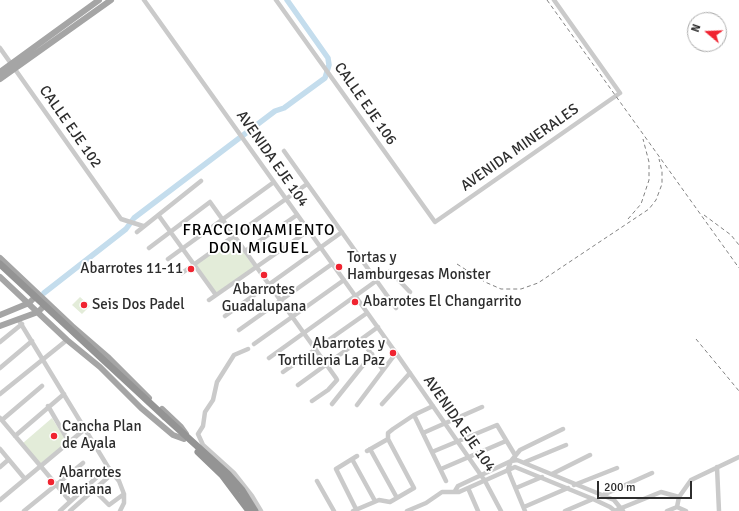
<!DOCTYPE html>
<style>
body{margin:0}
#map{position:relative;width:739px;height:511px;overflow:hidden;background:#fff;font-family:Signika,sans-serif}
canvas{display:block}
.north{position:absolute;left:687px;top:12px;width:40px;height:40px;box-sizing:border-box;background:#fff;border:1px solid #ababab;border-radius:50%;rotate:289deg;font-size:11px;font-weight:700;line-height:16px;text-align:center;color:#2d2d2d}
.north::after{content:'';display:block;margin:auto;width:14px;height:18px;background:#f02330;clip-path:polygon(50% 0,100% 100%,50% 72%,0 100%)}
.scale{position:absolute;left:597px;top:481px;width:95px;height:18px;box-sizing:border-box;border:2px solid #2d2d2d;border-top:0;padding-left:5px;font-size:12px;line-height:14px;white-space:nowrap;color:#2d2d2d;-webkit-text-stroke:3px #fff;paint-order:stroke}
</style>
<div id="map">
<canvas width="739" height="511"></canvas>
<div class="north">N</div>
<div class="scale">200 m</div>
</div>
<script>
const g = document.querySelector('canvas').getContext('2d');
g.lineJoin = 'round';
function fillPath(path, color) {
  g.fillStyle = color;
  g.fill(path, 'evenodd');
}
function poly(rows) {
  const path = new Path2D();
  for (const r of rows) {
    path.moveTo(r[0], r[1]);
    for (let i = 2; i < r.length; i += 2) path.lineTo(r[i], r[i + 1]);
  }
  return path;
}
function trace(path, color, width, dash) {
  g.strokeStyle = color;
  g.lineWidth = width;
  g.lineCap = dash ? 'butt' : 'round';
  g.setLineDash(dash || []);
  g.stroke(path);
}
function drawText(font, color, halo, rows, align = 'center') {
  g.font = font + ' Signika,sans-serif';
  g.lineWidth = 4;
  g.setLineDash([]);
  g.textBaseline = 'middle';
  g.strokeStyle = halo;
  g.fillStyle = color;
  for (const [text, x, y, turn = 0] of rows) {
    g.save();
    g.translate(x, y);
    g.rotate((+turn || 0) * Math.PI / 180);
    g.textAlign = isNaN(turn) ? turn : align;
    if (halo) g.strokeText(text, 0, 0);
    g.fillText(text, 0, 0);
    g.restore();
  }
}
fillPath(poly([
 [233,238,254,267,216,293,194,264],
 [80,297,90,306,82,314,72,305],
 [52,418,67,442,40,464,23,443]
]), '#e3ecd9');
trace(poly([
 [44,293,126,229,134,218,275,111,284,108,325,78,329,65,328,58,287,0]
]), '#c4dded', 5.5);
trace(poly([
 [144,0,396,353,485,481,501,511],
 [276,0,435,222,620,93,554,0],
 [0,48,121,219,143,226],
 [284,151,396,308],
 [159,216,216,295],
 [137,232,201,181],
 [149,248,210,202,336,378,337,380,328,390,312,401],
 [245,251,297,215],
 [168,259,274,182],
 [182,273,307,184],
 [209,300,308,231],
 [225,316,342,232],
 [18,319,108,467,119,481,124,494,124,503,120,511],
 [239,330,332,264],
 [0,342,22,324],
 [254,344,344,280],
 [367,348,383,370],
 [248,349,234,355,217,382,213,400,205,412,203,426,198,434,203,445,234,473,252,496,261,511],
 [269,358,390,271,410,292],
 [0,368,32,341],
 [283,372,367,313],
 [298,385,378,327],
 [0,394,67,340],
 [332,404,372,354],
 [382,404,410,373],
 [357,405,396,353],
 [48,406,69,442],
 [414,415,446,481],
 [0,418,70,501],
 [2,420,42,386],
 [423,433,482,407],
 [15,436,64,394],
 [388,439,388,433,393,429,414,415,433,406],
 [0,449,25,479],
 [370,449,397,498],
 [367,451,388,439],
 [432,452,497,425,515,455],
 [352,459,375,501],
 [525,462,566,445],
 [0,467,8,460],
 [717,467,719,511],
 [441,469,506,441],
 [552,474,590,455],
 [317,481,334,511],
 [574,485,617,468],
 [468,488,478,511],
 [516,488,542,477],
 [94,490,109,505,124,494],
 [455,491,458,486,511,461,517,460,614,500,623,511],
 [603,495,652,473],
 [0,500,85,429],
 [524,507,568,488],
 [677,507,679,497,691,480,739,457],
 [677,507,686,511],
 [356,509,336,469,357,456],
 [24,511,83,463],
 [60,511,108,467],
 [70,511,113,473],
 [353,511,379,500,390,502,414,488,388,439],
 [407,511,426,503,442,492,459,492,515,467,593,499,610,507,615,511],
 [525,511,510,475,508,469,511,461,520,450,563,429],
 [565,511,593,499],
 [614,511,661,492,679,497],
 [667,511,677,507]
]), '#cacaca', 4.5);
trace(poly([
 [0,72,99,0],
 [0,79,111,0],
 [0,258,72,326,109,358,149,398],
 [0,277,67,340,100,367,141,408,173,435,184,439],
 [0,315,29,303,38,294],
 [0,326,38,312,47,303],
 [162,409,181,427,186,434]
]), '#a5a5a5', 6);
trace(poly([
 [165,417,228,474,242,490,255,511],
 [198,452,222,475,249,511]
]), '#949494', 7);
trace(poly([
 [547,0,739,268],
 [704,215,731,235,739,245],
 [628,219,641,204,649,180,649,162,643,139],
 [457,264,485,282,501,289,521,289,538,283,649,209,656,200,662,184,662,171,659,159],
 [696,339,739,391]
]), '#828282', 1, [4, 3]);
trace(poly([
 [0,264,165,417]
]), '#949494', 7);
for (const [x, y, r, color] of [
 [339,267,4,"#f02330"],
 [191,269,4,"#f02330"],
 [264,275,4,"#f02330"],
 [355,302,4,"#f02330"],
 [84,305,4,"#f02330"],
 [393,353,4,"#f02330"],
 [54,436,4,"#f02330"],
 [51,482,4,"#f02330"]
]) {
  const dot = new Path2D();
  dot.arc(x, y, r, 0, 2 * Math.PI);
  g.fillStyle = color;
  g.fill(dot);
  trace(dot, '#fff', 1.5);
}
drawText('15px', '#2d2d2d', '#fff', [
 ["CALLE EJE 106",365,104,55],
 ["CALLE EJE 102",70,127,55],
 ["AVENIDA MINERALES",520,148,-35],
 ["AVENIDA EJE 104",272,159,55],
 ["AVENIDA EJE 104",459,424,55]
]);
drawText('15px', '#2d2d2d', '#fff', [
 ["Tortas y",347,258],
 ["Hamburgesas Monster",347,275],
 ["Abarrotes 11-11",183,269,"right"],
 ["Abarrotes",264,290,"center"],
 ["Guadalupana",264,307,"center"],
 ["Abarrotes El Changarrito",363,302],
 ["Seis Dos Padel",92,305],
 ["Abarrotes y",385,344,"right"],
 ["Tortilleria La Paz",385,361,"right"],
 ["Cancha Plan",62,427],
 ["de Ayala",62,444],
 ["Abarrotes",59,473],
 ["Mariana",59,490]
], 'left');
g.letterSpacing = '1px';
drawText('16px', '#000', '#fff', [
 ["FRACCIONAMIENTO",259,231],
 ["DON MIGUEL",259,249]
]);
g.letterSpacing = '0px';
</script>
